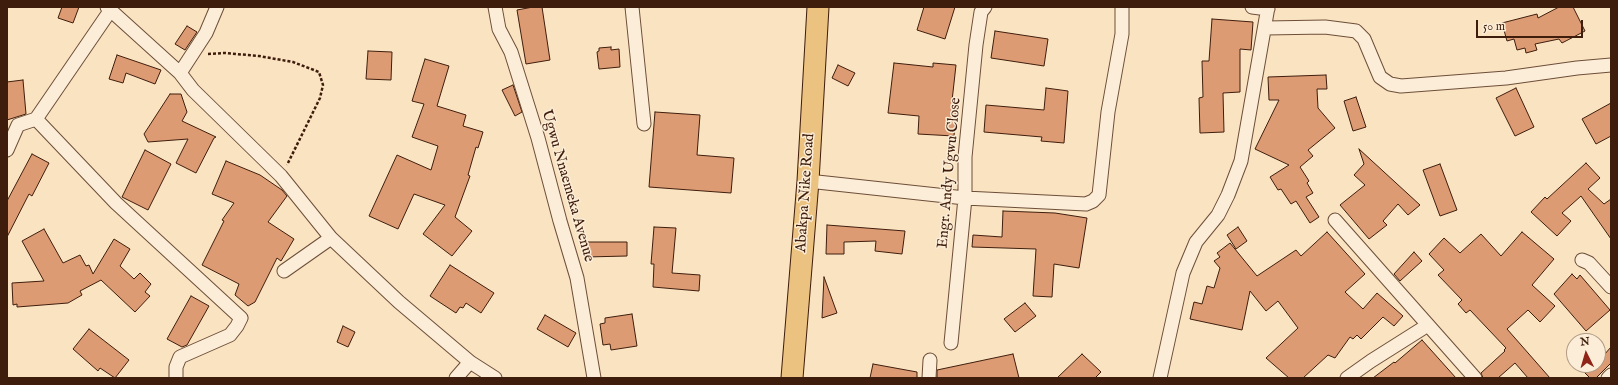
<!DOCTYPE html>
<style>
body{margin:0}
#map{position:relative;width:1618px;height:385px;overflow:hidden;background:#f9e3c1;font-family:"IM FELL English",serif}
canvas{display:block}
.frame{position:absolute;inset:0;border:8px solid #3f1d0c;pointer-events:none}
.north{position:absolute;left:1566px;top:333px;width:40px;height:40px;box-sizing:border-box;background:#fbedd7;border:1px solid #b09a86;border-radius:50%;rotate:355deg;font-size:11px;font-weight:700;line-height:16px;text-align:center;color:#3f1d0c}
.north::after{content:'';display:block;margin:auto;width:14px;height:18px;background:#8f2418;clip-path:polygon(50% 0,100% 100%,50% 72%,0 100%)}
.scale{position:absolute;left:1476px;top:20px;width:107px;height:18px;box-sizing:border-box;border:2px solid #3f1d0c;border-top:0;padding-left:5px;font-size:12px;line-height:14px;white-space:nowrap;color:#3f1d0c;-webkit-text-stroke:3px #fbedd7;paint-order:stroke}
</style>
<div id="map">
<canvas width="1618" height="385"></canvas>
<div class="frame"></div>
<div class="north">N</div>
<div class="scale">50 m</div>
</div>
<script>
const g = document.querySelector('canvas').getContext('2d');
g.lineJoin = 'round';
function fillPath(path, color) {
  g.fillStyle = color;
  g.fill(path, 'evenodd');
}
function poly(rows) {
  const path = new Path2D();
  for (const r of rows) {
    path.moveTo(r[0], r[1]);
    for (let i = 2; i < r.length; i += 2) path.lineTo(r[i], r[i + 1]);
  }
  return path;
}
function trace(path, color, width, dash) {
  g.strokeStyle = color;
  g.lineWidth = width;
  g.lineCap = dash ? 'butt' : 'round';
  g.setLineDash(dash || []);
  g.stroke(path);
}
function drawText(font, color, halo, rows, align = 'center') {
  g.font = font + ' "IM FELL English",serif';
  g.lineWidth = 3;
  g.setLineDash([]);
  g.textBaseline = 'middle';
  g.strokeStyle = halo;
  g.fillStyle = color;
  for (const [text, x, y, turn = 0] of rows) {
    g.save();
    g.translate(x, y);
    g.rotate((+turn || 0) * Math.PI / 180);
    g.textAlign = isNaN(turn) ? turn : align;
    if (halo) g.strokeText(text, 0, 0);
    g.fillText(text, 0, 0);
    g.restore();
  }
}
const building = poly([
 [62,7,79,7,73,23,58,18,62,7],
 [533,7,542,7,550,60,526,64,517,10,533,7],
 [924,7,955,7,945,39,917,30,924,7],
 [1559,7,1573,7,1585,31,1562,43,1559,39,1535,44,1537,50,1526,53,1525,48,1517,50,1514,39,1507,41,1502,23,1537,14,1538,18,1559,7],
 [1212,19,1253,22,1251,50,1240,49,1240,92,1223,93,1224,132,1200,133,1199,98,1203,97,1202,61,1209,61,1212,19],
 [187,26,197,32,185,50,175,44,187,26],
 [995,31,1048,39,1044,66,991,58,995,31],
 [611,47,611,50,619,49,620,67,599,69,597,52,599,51,599,48,611,47],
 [368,51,392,52,391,80,366,79,368,51],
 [117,55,161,70,155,84,126,73,123,83,109,79,117,55],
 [425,59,449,66,437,106,466,115,463,126,483,132,478,148,476,147,468,175,470,176,455,217,472,231,452,256,423,234,445,205,414,194,398,229,369,216,397,155,431,170,438,146,412,137,424,104,412,101,425,59],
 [894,63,933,67,933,63,956,65,952,101,957,102,954,136,918,134,919,116,888,113,894,63],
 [838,65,855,73,848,86,832,78,838,65],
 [1326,75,1327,89,1317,89,1318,108,1335,128,1308,150,1313,156,1300,167,1309,181,1307,183,1313,193,1306,197,1319,217,1310,223,1296,201,1291,204,1281,189,1278,190,1270,177,1289,165,1255,149,1279,100,1269,100,1268,77,1326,75],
 [23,80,26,114,7,120,7,82,23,80],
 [513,85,522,112,515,116,502,90,513,85],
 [1046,88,1068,91,1064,143,1041,141,1042,137,984,132,986,105,1044,110,1046,88],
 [1516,88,1534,127,1515,136,1496,98,1516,88],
 [170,94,181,94,187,112,182,121,216,137,214,138,196,173,176,163,188,139,148,142,144,134,170,94],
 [1356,97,1366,127,1353,131,1344,101,1356,97],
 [1611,103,1611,136,1596,144,1582,119,1611,103],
 [655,112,700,115,697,155,734,158,731,193,649,187,655,112],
 [1359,149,1420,205,1408,215,1398,204,1383,221,1387,225,1369,239,1340,205,1365,185,1354,175,1364,164,1359,149],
 [145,150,171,164,148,210,122,197,145,150],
 [32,154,49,163,32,196,29,194,7,237,7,201,32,154],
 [226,161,260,175,282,190,287,196,268,222,294,239,281,261,277,258,255,302,248,306,235,295,239,284,202,265,224,221,222,220,234,203,212,194,226,161],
 [1586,163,1600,178,1588,189,1604,204,1611,199,1611,239,1581,196,1562,213,1571,221,1557,236,1531,212,1545,197,1547,199,1586,163],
 [1440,164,1457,210,1440,216,1423,170,1440,164],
 [1003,211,1055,213,1087,218,1079,268,1054,264,1052,297,1033,296,1036,249,972,247,973,235,1002,237,1003,211],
 [827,225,905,231,902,254,875,251,876,241,844,242,844,254,826,254,827,225],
 [654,227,676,228,672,273,700,275,699,291,653,287,654,264,651,264,654,227],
 [1238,227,1247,241,1236,249,1227,235,1238,227],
 [44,229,63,263,80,255,86,266,89,265,93,274,114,239,130,249,120,266,134,279,140,273,151,284,145,292,150,296,135,312,101,280,80,291,82,295,68,303,17,307,17,304,13,305,12,283,44,281,22,241,44,229],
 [1327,232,1365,274,1345,292,1363,309,1377,293,1403,316,1394,326,1383,317,1361,339,1357,335,1353,339,1350,337,1335,358,1328,355,1303,378,1289,378,1266,358,1298,328,1278,301,1266,311,1250,291,1242,330,1190,319,1194,302,1202,304,1207,286,1214,288,1220,268,1214,261,1220,257,1217,253,1230,243,1257,276,1296,250,1301,256,1327,232],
 [1522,232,1554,259,1532,285,1555,306,1540,322,1528,310,1507,329,1550,378,1528,378,1515,363,1498,378,1483,378,1481,373,1505,351,1504,350,1506,348,1470,310,1466,313,1458,304,1462,300,1438,275,1444,270,1429,254,1444,238,1460,253,1481,234,1501,256,1522,232],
 [586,242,627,242,627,256,586,257,586,242],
 [1414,252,1422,261,1400,281,1394,274,1414,252],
 [450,265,494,293,481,313,466,303,463,308,460,307,456,313,430,296,450,265],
 [1572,274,1577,279,1580,275,1610,310,1586,331,1554,294,1572,274],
 [824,277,837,313,822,318,824,277],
 [191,296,209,306,187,345,182,347,167,339,191,296],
 [1025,303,1036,316,1015,332,1004,319,1025,303],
 [632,314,637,346,611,350,610,344,603,345,600,324,605,323,605,318,632,314],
 [545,315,576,333,568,347,537,329,545,315],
 [343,326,355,332,348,347,337,342,343,326],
 [89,329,129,360,115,378,100,368,98,371,73,349,89,329],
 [1422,340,1456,378,1373,378,1394,362,1395,363,1422,340],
 [1611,347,1611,363,1596,378,1590,378,1584,372,1590,365,1598,365,1598,349,1604,355,1611,347],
 [1013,354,1019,378,937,378,937,370,1013,354],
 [1082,354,1101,372,1095,378,1057,378,1082,354],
 [873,364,917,372,917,378,870,378,873,364]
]);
fillPath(building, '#dd9b74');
trace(building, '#3f1d0c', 1);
const minor = poly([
 [107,7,180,73,193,90,281,176,331,238,399,302,470,362,495,378],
 [495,7,499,29,511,52,538,138,560,221,577,278,594,378],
 [632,7,644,124],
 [1252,7,1268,9],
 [1266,28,1325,27,1356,31,1364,39,1380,77,1390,84,1401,86,1506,78,1577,68,1611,65],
 [180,73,206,33,217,7],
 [36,119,116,203,241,318,237,326,230,335,180,357,176,367,176,378],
 [7,150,18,125,36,119,110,11],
 [808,181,965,198,1086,204,1093,201,1099,195,1108,112,1122,34,1122,7],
 [1335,220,1475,378],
 [1582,260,1589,263,1611,287],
 [284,271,331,238],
 [951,343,965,198,965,157,976,45,981,12,985,7],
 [456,378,470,362],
 [929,378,930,360],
 [1160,378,1183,273,1196,242,1218,215,1228,195,1241,161,1268,7],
 [1347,378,1371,361,1428,325],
 [1608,378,1611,375]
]);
const primary = poly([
 [792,378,808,181,818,7]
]);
trace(minor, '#6e4e39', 15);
trace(primary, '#3f1d0c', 23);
trace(poly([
 [208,54,225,53,259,56,293,62,319,72,323,85,320,98,287,165]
]), '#3f1d0c', 2.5, [3, 2]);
trace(minor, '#fbedd7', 13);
trace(primary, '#ecc280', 21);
drawText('15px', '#3f1d0c', '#fbedd7', [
 ["Engr. Andy Ugwu Close",950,173,-85],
 ["Ugwu Nnaemeka Avenue",567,186,74],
 ["Abakpa Nike Road",806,193,-86]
]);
</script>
